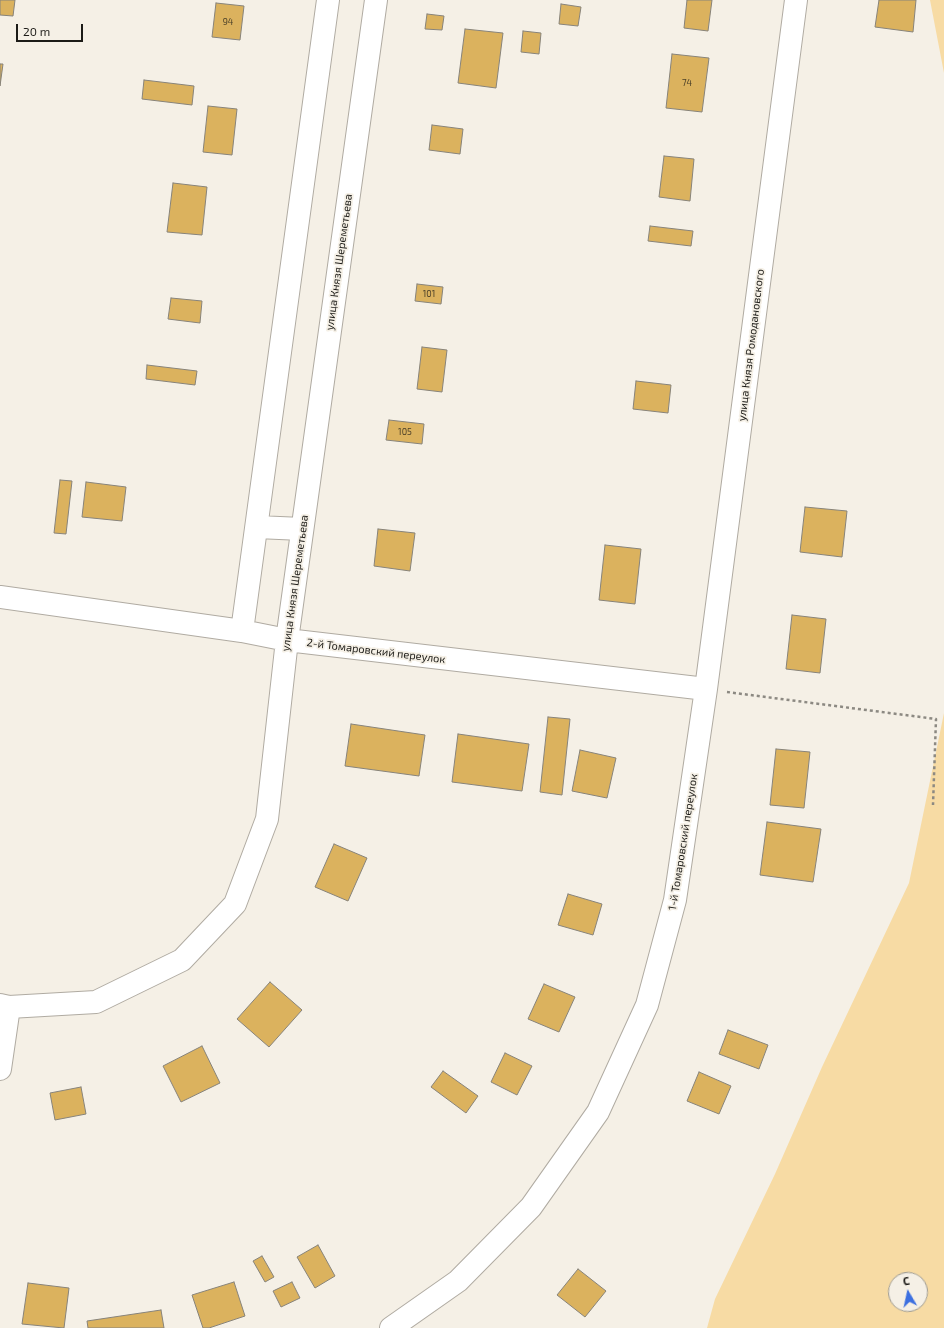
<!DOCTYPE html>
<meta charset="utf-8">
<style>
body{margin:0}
#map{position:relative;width:944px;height:1328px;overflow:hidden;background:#f5f0e6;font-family:"Exo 2",sans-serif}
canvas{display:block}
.north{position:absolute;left:888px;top:1272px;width:40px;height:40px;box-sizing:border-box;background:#f5f0e6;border:1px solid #9e9b93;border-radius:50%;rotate:351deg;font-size:11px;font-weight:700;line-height:16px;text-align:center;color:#1c1b17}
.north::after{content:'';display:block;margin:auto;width:14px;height:18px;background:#3d70e0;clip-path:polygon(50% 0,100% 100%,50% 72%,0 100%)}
.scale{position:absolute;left:16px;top:24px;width:67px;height:18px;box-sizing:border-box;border:2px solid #1c1b17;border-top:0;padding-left:5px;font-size:12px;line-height:14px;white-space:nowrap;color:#1c1b17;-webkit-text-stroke:3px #f5f0e6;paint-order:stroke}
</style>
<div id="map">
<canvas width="944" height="1328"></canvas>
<div class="north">С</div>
<div class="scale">20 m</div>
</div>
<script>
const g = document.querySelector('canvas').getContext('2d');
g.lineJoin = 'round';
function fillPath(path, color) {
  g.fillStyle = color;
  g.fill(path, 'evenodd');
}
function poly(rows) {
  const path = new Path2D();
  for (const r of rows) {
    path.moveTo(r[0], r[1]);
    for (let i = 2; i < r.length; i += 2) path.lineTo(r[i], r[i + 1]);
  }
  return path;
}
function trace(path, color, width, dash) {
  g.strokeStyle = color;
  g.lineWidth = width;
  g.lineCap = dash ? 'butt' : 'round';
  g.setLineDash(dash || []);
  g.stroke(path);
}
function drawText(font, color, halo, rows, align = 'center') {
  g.font = font + ' "Exo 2",sans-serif';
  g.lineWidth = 3.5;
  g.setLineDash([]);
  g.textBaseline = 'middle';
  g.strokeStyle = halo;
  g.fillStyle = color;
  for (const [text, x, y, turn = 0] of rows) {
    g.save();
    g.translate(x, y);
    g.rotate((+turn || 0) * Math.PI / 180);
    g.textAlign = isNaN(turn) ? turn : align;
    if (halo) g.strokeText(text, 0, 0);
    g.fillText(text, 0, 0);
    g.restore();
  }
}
fillPath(poly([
 [930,0,944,0,944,73],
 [944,713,944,1328,707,1328,715,1299,775,1174,822,1067,909,883],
 [896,1280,920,1280,920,1304,896,1304]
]), '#f7dba4');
const building = poly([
 [0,0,15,0,13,16,0,15,0,0],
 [687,0,712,0,708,31,684,28,687,0],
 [879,0,916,0,913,32,875,27,879,0],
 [216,3,244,6,240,40,212,37,216,3],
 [561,4,581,7,578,26,559,24,561,4],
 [427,14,444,16,442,30,425,29,427,14],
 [465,29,503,33,496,88,458,83,465,29],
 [523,31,541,33,539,54,521,52,523,31],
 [672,54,709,58,702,112,666,108,672,54],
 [0,64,3,64,0,86,0,64],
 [144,80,194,86,192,105,142,99,144,80],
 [208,106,237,109,232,155,203,152,208,106],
 [432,125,463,129,460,154,429,150,432,125],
 [664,156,694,159,690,201,659,197,664,156],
 [173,183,207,187,202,235,167,232,173,183],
 [650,226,693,231,691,246,648,241,650,226],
 [417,284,443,287,441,304,415,301,417,284],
 [171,298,202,301,200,323,168,319,171,298],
 [422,347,447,350,442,392,417,389,422,347],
 [147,365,197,371,195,385,146,379,147,365],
 [636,381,671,385,668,413,633,409,636,381],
 [389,420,424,424,422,444,386,440,389,420],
 [60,480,72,481,66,534,54,533,60,480],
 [86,482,126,487,122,521,82,517,86,482],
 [805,507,847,511,842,557,800,552,805,507],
 [378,529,415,533,410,571,374,566,378,529],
 [605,545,641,549,635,604,599,600,605,545],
 [792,615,826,619,820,673,786,669,792,615],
 [548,717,570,719,562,795,540,792,548,717],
 [351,724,425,735,419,776,345,766,351,724],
 [458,734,529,744,522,791,452,782,458,734],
 [776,749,810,752,804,808,770,805,776,749],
 [580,750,616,758,607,798,572,791,580,750],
 [767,822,821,829,813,882,760,875,767,822],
 [334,844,367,858,348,901,315,887,334,844],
 [568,894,602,904,593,935,558,925,568,894],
 [270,982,302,1010,269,1047,237,1019,270,982],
 [544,984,575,997,559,1032,528,1019,544,984],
 [728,1030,768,1045,759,1069,719,1054,728,1030],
 [202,1046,220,1083,181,1102,163,1066,202,1046],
 [505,1053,532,1066,517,1095,491,1082,505,1053],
 [443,1071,478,1096,466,1113,431,1087,443,1071],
 [699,1072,731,1086,719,1114,687,1101,699,1072],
 [81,1087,86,1114,55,1120,50,1093,81,1087],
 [318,1245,335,1276,315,1288,297,1257,318,1245],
 [262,1256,274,1277,265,1282,253,1261,262,1256],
 [578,1269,606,1291,585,1317,557,1295,578,1269],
 [234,1282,245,1316,209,1328,203,1328,192,1295,234,1282],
 [292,1282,300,1298,281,1307,273,1291,292,1282],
 [28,1283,69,1288,64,1328,22,1324,28,1283],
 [161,1310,164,1328,88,1328,87,1321,161,1310]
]);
fillPath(building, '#dbb25e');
trace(building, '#87837a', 1);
const minor = poly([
 [257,527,302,529],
 [0,597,242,631,287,640,706,689],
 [242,631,328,0],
 [0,1005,9,1007,96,1002,182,960,235,904,267,819,287,640,376,0],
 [0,1069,9,1007],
 [391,1328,458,1281,531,1207,598,1112,647,1005,675,900,706,689,796,0]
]);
trace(minor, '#b0aba2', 24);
trace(poly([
 [727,692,936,719,933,805]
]), '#8c8982', 2.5, [3, 3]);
trace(minor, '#fff', 22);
drawText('9px', '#4c4129', null, [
 ["94",228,22],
 ["74",687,83],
 ["101",429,294],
 ["105",405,432]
]);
drawText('11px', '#1c1b17', '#f5f0e6', [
 ["улица Князя Шереметьева",339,262,-82],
 ["улица Князя Ромодановского",751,345,-83],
 ["улица Князя Шереметьева",295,583,-82],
 ["2-й Томаровский переулок",376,651,7],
 ["1-й Томаровский переулок",683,842,-81]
]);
</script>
